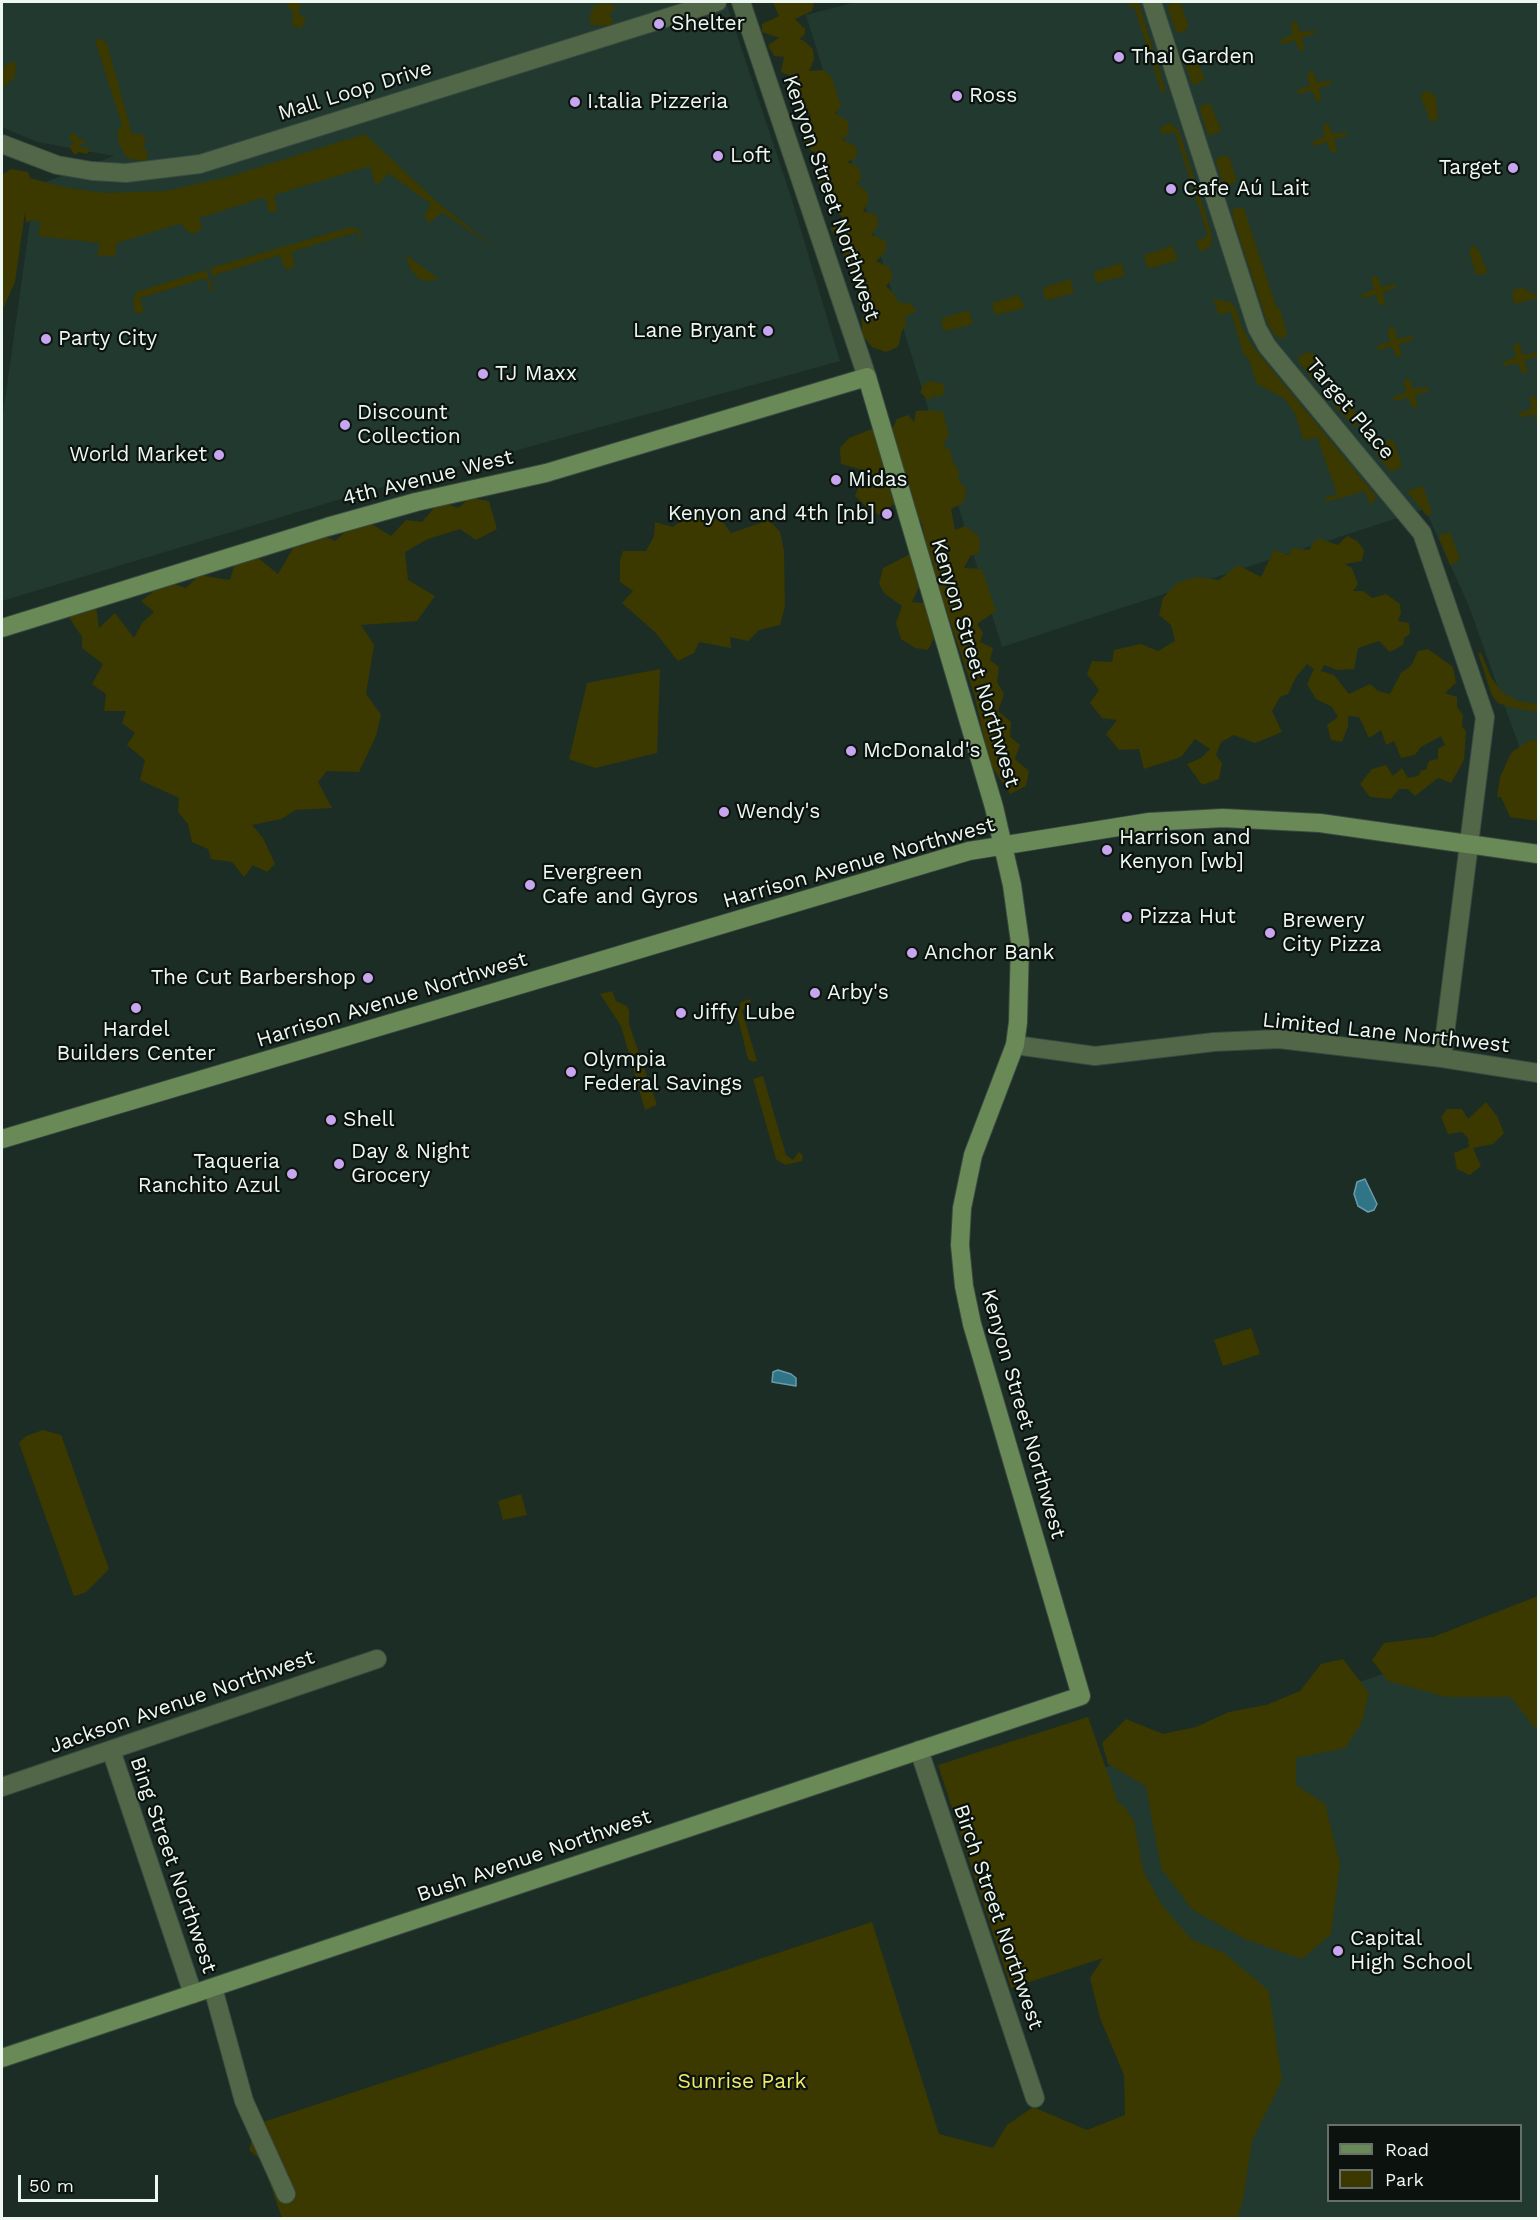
<!DOCTYPE html>
<meta charset="utf-8">
<style>
body{margin:0}
#map{position:relative;width:1540px;height:2220px;overflow:hidden;background:#1c2d25;font-family:"Work Sans",sans-serif}
canvas{display:block}
.frame{position:absolute;inset:0;border:3px solid #edf8f2;pointer-events:none}
.legend{position:absolute;left:1327px;top:2124px;width:195px;height:78px;box-sizing:border-box;background:#0c130f;border:2px solid #666f6a;margin:0;padding:8px 10px;list-style:none;font-size:18px;color:#edf8f2}
.legend li{display:flex;align-items:center;gap:12px;height:30px}
.legend b{width:30px;border:2px solid #666f6a}
.scale{position:absolute;left:18px;top:2175px;width:140px;height:27px;box-sizing:border-box;border:3px solid #edf8f2;border-top:0;padding-left:8px;font-size:18px;line-height:21px;white-space:nowrap;color:#edf8f2;-webkit-text-stroke:4px #0c130f;paint-order:stroke}
</style>
<div id="map">
<canvas width="1540" height="2220"></canvas>
<div class="frame"></div>
<ul class="legend">
<li><b style="height:8px;background:#698a57"></b>Road</li>
<li><b style="height:16px;background:#3b3900"></b>Park</li>
</ul>
<div class="scale">50 m</div>
</div>
<script>
const g = document.querySelector('canvas').getContext('2d');
g.lineJoin = 'round';
function fillPath(path, color) {
  g.fillStyle = color;
  g.fill(path, 'evenodd');
}
function poly(rows) {
  const path = new Path2D();
  for (const r of rows) {
    path.moveTo(r[0], r[1]);
    for (let i = 2; i < r.length; i += 2) path.lineTo(r[i], r[i + 1]);
  }
  return path;
}
function trace(path, color, width, dash) {
  g.strokeStyle = color;
  g.lineWidth = width;
  g.lineCap = dash ? 'butt' : 'round';
  g.setLineDash(dash || []);
  g.stroke(path);
}
function drawText(font, color, halo, rows, align = 'center') {
  g.font = font + ' "Work Sans",sans-serif';
  g.lineWidth = 4.5;
  g.setLineDash([]);
  g.textBaseline = 'middle';
  g.strokeStyle = halo;
  g.fillStyle = color;
  for (const [text, x, y, turn = 0] of rows) {
    g.save();
    g.translate(x, y);
    g.rotate((+turn || 0) * Math.PI / 180);
    g.textAlign = isNaN(turn) ? turn : align;
    if (halo) g.strokeText(text, 0, 0);
    g.fillText(text, 0, 0);
    g.restore();
  }
}
fillPath(poly([
 [2,2,726,2,791,197,840,361,351,496,2,601,2,421,35,186,114,156,37,142,2,127],
 [856,2,1538,2,1538,762,1524,760,1468,604,1425,509,1002,647,806,15],
 [1538,1622,1538,2218,1227,2218,1079,1776],
 [1328,2126,1520,2126,1520,2200,1328,2200]
]), '#21392e');
fillPath(poly([
 [288,2,297,2,301,5,298,13,306,18,301,29,292,25,293,12,289,9],
 [599,2,603,2,605,5,609,2,615,8,609,16,613,19,611,26,590,25,591,19,587,18,592,16,589,13,594,9,592,4,599,7],
 [773,2,814,3,812,11,795,19,805,29,805,34,799,40,803,40,813,49,814,60,809,71,824,70,832,78,841,106,835,113,848,121,849,132,843,140,857,147,856,158,847,162,857,166,862,177,857,183,868,193,868,203,863,211,877,215,878,225,872,235,886,241,886,251,876,261,889,267,893,278,886,286,894,294,899,303,910,303,916,311,904,318,907,325,902,331,898,347,886,352,872,347,862,335,862,320,865,311,859,305,857,296,861,285,854,281,850,272,852,262,844,259,843,249,847,242,839,240,830,229,843,218,827,202,829,190,823,189,818,181,826,171,820,164,822,153,811,151,804,142,805,126,811,115,794,100,789,90,793,77,781,72,784,57,774,56,768,45,779,38,762,32,762,24,779,16],
 [1127,2,1137,2,1139,4,1165,88,1162,94,1134,6,1130,8],
 [1178,2,1181,4,1189,28,1180,33,1176,32,1168,8,1169,4],
 [1293,21,1297,23,1300,32,1315,30,1315,33,1302,38,1304,51,1299,50,1295,40,1282,44,1279,41,1293,34,1291,25],
 [100,38,107,44,132,134,141,134,146,138,143,148,147,150,148,157,144,161,127,158,119,144,117,131,122,125,96,44,97,39],
 [1193,53,1205,79,1195,85,1192,84,1184,60,1185,56],
 [11,61,16,64,15,77,3,88,2,68],
 [1309,71,1314,73,1317,83,1331,80,1331,84,1319,88,1321,101,1315,100,1312,90,1299,94,1296,91,1310,85,1307,76],
 [1429,91,1436,97,1438,119,1431,123,1421,97,1422,93],
 [1210,103,1221,130,1212,135,1208,135,1200,110,1201,106],
 [1170,123,1179,131,1212,235,1211,246,1200,252,1196,242,1208,236,1175,132,1162,134,1160,128],
 [1325,123,1329,125,1332,134,1347,132,1347,135,1334,140,1337,152,1331,152,1327,142,1314,146,1311,143,1325,136,1323,127],
 [70,134,77,134,78,139,86,140,79,146,90,149,87,154,79,152,75,155,69,147,74,143,69,139],
 [365,134,437,202,496,249,442,212,429,223,424,216,431,204,388,173,379,184,375,184,370,166,274,195,277,209,274,212,269,212,265,197,199,218,202,229,193,234,185,230,182,223,117,243,115,257,97,255,100,243,38,236,41,222,32,220,26,223,25,212,15,282,2,311,2,175,11,169,28,172,30,178,63,187,104,193,166,191,228,177],
 [1225,155,1229,157,1237,181,1227,187,1224,186,1216,162,1217,158],
 [1239,207,1244,209,1276,306,1280,310,1287,333,1284,338,1279,338,1274,334,1267,322,1233,218,1232,210],
 [351,227,359,230,364,247,357,232,291,252,295,266,288,270,285,269,280,255,214,275,217,291,210,268],
 [1172,246,1177,257,1176,261,1151,268,1147,267,1144,255],
 [1473,246,1478,249,1488,273,1476,275,1469,250],
 [406,255,439,279,425,281,418,278,410,268],
 [1122,263,1124,276,1097,283,1093,272],
 [206,270,213,292,210,291,206,278,140,298,144,312,135,314,133,301,136,292],
 [1374,276,1378,277,1381,287,1395,284,1395,288,1383,292,1385,305,1379,305,1376,295,1363,298,1360,296,1374,289,1371,279],
 [1070,279,1074,290,1073,293,1049,300,1045,299,1043,288],
 [1521,287,1538,296,1538,302,1537,298,1515,304,1511,292],
 [1018,295,1024,305,1022,309,995,315,992,303],
 [1213,299,1230,302,1236,308,1242,328,1253,347,1376,496,1373,504,1370,504,1365,491,1326,502,1325,498,1337,494,1317,437,1306,440,1303,438,1295,414,1285,399,1257,384,1248,357,1244,356,1231,312,1219,315],
 [968,310,973,322,971,325,944,331,941,319],
 [1390,327,1395,329,1397,339,1412,336,1412,340,1399,344,1402,357,1396,356,1392,346,1379,350,1376,347,1390,341,1388,331],
 [1516,343,1520,345,1523,355,1538,352,1538,356,1525,360,1527,373,1522,373,1518,363,1505,366,1502,363,1516,357,1513,348],
 [1310,352,1314,354,1322,381,1314,381,1298,361,1299,356],
 [1406,378,1410,380,1413,389,1428,387,1428,391,1415,395,1418,408,1412,407,1408,397,1395,401,1392,398,1406,392,1404,382],
 [931,381,943,384,945,391,939,397,934,396,928,400,920,392,925,383],
 [1534,395,1538,405,1538,424,1534,414,1521,417,1518,414,1532,408,1529,399],
 [1349,396,1359,423,1354,427,1333,404,1335,401],
 [932,410,943,412,949,435,943,445,951,451,952,460,959,471,958,479,967,490,963,503,951,509,955,530,965,526,979,536,979,553,970,556,964,568,982,569,996,611,977,624,983,633,980,642,993,648,990,660,999,667,997,682,1004,694,998,711,1011,722,1010,737,1020,745,1015,759,1029,771,1026,786,1010,794,990,764,974,694,946,609,935,586,933,561,913,561,920,585,912,602,923,603,944,617,928,650,915,648,901,639,896,623,902,606,885,594,879,584,883,568,926,546,922,524,910,504,892,505,880,515,870,510,855,496,861,482,871,472,841,464,840,448,849,438,872,429,889,436,897,419,908,415,914,422,916,411],
 [1390,440,1394,442,1402,466,1391,472,1371,447],
 [1423,486,1432,513,1427,516,1407,491],
 [470,498,489,501,497,529,476,540,460,529,428,539,405,552,408,580,435,596,417,621,361,625,374,645,366,694,381,715,376,736,359,772,327,771,318,782,332,808,296,810,281,819,252,825,263,838,275,864,267,872,253,865,244,877,232,862,211,859,208,849,192,842,188,824,178,812,179,798,140,780,145,760,127,745,135,733,122,723,126,711,104,711,106,694,92,684,103,664,82,648,82,637,69,617,81,607,96,607,99,628,115,613,134,638,142,623,154,612,141,601,166,582,186,588,199,575,230,580,235,562,258,558,278,574,296,543,323,535,335,541,344,533,370,523,391,536,406,520,422,522,440,501,458,508],
 [693,510,705,520,721,519,731,533,769,520,780,532,784,551,785,606,780,625,759,630,748,641,730,637,731,648,699,642,694,653,678,661,655,632,622,603,633,591,620,582,620,561,623,551,646,551,654,536,655,522,673,527],
 [1450,532,1460,560,1450,565,1439,538,1440,535],
 [1347,536,1357,541,1364,550,1362,561,1345,564,1352,568,1358,584,1353,591,1363,591,1372,598,1386,594,1400,604,1401,613,1398,621,1409,623,1410,634,1404,638,1403,645,1390,652,1379,641,1358,648,1354,669,1337,670,1324,665,1321,671,1334,675,1349,694,1370,684,1378,691,1390,694,1401,673,1411,666,1418,651,1428,649,1453,667,1456,683,1445,693,1457,697,1457,707,1463,715,1462,727,1466,731,1464,760,1451,783,1438,778,1415,796,1408,789,1399,789,1391,799,1370,797,1360,784,1372,769,1386,765,1393,776,1402,768,1408,778,1418,776,1422,770,1426,770,1429,761,1438,759,1438,749,1445,745,1441,736,1421,747,1415,755,1401,758,1394,741,1386,745,1381,730,1369,738,1359,717,1348,716,1348,726,1342,742,1331,740,1327,725,1338,717,1332,707,1316,699,1307,684,1314,669,1307,664,1296,677,1288,694,1280,697,1272,711,1282,732,1255,743,1234,735,1221,742,1216,755,1222,763,1219,779,1202,785,1187,764,1201,758,1210,749,1195,739,1181,757,1144,769,1139,749,1119,750,1106,734,1117,720,1102,718,1090,703,1099,690,1087,674,1092,661,1112,662,1114,650,1141,644,1158,651,1175,641,1171,625,1159,615,1163,598,1177,583,1197,577,1219,580,1238,565,1261,577,1274,550,1288,555,1293,548,1309,550,1317,538,1338,545],
 [1478,653,1481,653,1491,677,1502,692,1518,701,1538,704,1538,712,1513,708,1498,703,1492,696],
 [660,669,657,753,595,768,569,759,587,683],
 [1538,740,1538,821,1510,817,1501,797,1497,797,1500,777,1511,753,1528,741],
 [612,991,616,1001,627,1006,629,1011,629,1024,657,1105,645,1110,621,1026,600,994],
 [750,999,751,1001,742,1011,757,1061,753,1062,748,1059,737,1014,741,1002],
 [763,1076,786,1155,793,1160,799,1152,803,1156,802,1161,785,1165,776,1159,753,1079],
 [1486,1102,1497,1116,1504,1133,1493,1144,1473,1148,1481,1166,1470,1175,1457,1169,1454,1153,1469,1147,1468,1138,1462,1132,1448,1134,1441,1117,1447,1109,1462,1109,1468,1119],
 [1251,1328,1260,1354,1223,1366,1214,1340],
 [43,1430,61,1435,109,1569,85,1593,74,1596,19,1443,26,1436],
 [521,1494,527,1515,503,1520,498,1501],
 [1538,1596,1538,1728,1534,1727,1511,1697,1446,1697,1388,1681,1372,1660,1384,1643,1433,1637],
 [1343,1659,1369,1693,1362,1722,1345,1748,1296,1758,1296,1785,1325,1804,1340,1864,1331,1934,1302,1959,1245,1939,1193,1910,1161,1868,1146,1786,1108,1764,1102,1743,1126,1719,1163,1734,1196,1727,1229,1712,1266,1705,1300,1691,1321,1664],
 [1088,1717,1118,1803,1124,1806,1134,1821,1143,1870,1161,1904,1191,1939,1224,1953,1269,1991,1282,2080,1252,2141,1243,2200,1237,2218,282,2218,262,2161,249,2150,257,2124,872,1922,939,2134,993,2148,1007,2125,1033,2107,1087,2130,1125,2115,1124,2075,1100,2018,1090,1978,1103,1958,1011,1988,938,1765]
]), '#3b3900');
const water = poly([
 [1365,1179,1377,1204,1374,1210,1368,1212,1358,1206,1354,1194,1357,1182,1365,1179],
 [778,1370,791,1374,796,1378,796,1386,772,1382,773,1372,778,1370]
]);
fillPath(water, '#307487');
trace(water, '#699ca7', 1.5);
const street = poly([
 [741,2,867,377],
 [1152,2,1257,328,1267,346,1422,533,1485,717,1442,1058],
 [2,144,57,165,92,171,126,173,200,164,717,2],
 [1015,1045,1095,1056,1214,1042,1279,1039,1442,1058,1538,1073],
 [111,1750,193,1994],
 [919,1750,1035,2098],
 [2,1787,377,1659],
 [213,1988,244,2101,286,2194]
]);
const secondary = poly([
 [2,628,327,527,416,502,546,473,867,377,994,807,1012,885,1020,942,1018,1022,1015,1045,973,1155,962,1208,960,1245,964,1286,972,1324,1081,1696,2,2058],
 [2,1139,969,851,1149,822,1223,818,1320,823,1538,854]
]);
trace(street, '#394942', 20);
trace(secondary, '#394942', 20);
trace(street, '#526747', 18);
trace(secondary, '#698a57', 18);
for (const [x, y, r, color] of [
 [659,24,6,"#c7a6ef"],
 [1119,57,6,"#c7a6ef"],
 [957,96,6,"#c7a6ef"],
 [575,102,6,"#c7a6ef"],
 [718,156,6,"#c7a6ef"],
 [1513,168,6,"#c7a6ef"],
 [1171,189,6,"#c7a6ef"],
 [768,331,6,"#c7a6ef"],
 [46,339,6,"#c7a6ef"],
 [483,374,6,"#c7a6ef"],
 [345,425,6,"#c7a6ef"],
 [219,455,6,"#c7a6ef"],
 [836,480,6,"#c7a6ef"],
 [887,514,6,"#c7a6ef"],
 [851,751,6,"#c7a6ef"],
 [724,812,6,"#c7a6ef"],
 [1107,850,6,"#c7a6ef"],
 [530,885,6,"#c7a6ef"],
 [1127,917,6,"#c7a6ef"],
 [1270,933,6,"#c7a6ef"],
 [912,953,6,"#c7a6ef"],
 [368,978,6,"#c7a6ef"],
 [815,993,6,"#c7a6ef"],
 [136,1008,6,"#c7a6ef"],
 [681,1013,6,"#c7a6ef"],
 [571,1072,6,"#c7a6ef"],
 [331,1120,6,"#c7a6ef"],
 [339,1164,6,"#c7a6ef"],
 [292,1174,6,"#c7a6ef"],
 [1338,1951,6,"#c7a6ef"]
]) {
  const dot = new Path2D();
  dot.arc(x, y, r, 0, 2 * Math.PI);
  g.fillStyle = color;
  g.fill(dot);
  trace(dot, '#0c130f', 2);
}
drawText('21px', '#edf8f2', '#0c130f', [
 ["Shelter",671,24],
 ["Thai Garden",1131,57],
 ["Ross",969,96],
 ["I.talia Pizzeria",587,102],
 ["Loft",730,156],
 ["Target",1501,168,"right"],
 ["Cafe Aú Lait",1183,189],
 ["Lane Bryant",756,331,"right"],
 ["Party City",58,339],
 ["TJ Maxx",495,374],
 ["Discount",357,413],
 ["Collection",357,437],
 ["World Market",207,455,"right"],
 ["Midas",848,480],
 ["Kenyon and 4th [nb]",875,514,"right"],
 ["McDonald's",863,751],
 ["Wendy's",736,812],
 ["Harrison and",1119,838],
 ["Kenyon [wb]",1119,862],
 ["Evergreen",542,873],
 ["Cafe and Gyros",542,897],
 ["Pizza Hut",1139,917],
 ["Brewery",1282,921],
 ["City Pizza",1282,945],
 ["Anchor Bank",924,953],
 ["The Cut Barbershop",356,978,"right"],
 ["Arby's",827,993],
 ["Jiffy Lube",693,1013],
 ["Hardel",136,1030,"center"],
 ["Builders Center",136,1054,"center"],
 ["Olympia",583,1060],
 ["Federal Savings",583,1084],
 ["Shell",343,1120],
 ["Day & Night",351,1152],
 ["Grocery",351,1176],
 ["Taqueria",280,1162,"right"],
 ["Ranchito Azul",280,1186,"right"],
 ["Capital",1350,1939],
 ["High School",1350,1963]
], 'left');
drawText('21px', '#edf8f2', '#0c130f', [
 ["Mall Loop Drive",355,91,-17],
 ["Kenyon Street Northwest",831,198,71],
 ["Target Place",1350,409,50],
 ["4th Avenue West",428,478,-14],
 ["Kenyon Street Northwest",975,663,73],
 ["Harrison Avenue Northwest",859,863,-16],
 ["Harrison Avenue Northwest",392,1000,-17],
 ["Limited Lane Northwest",1386,1033,6],
 ["Kenyon Street Northwest",1023,1414,74],
 ["Jackson Avenue Northwest",182,1702,-19],
 ["Bush Avenue Northwest",534,1856,-19],
 ["Bing Street Northwest",173,1865,71],
 ["Birch Street Northwest",998,1917,71]
]);
drawText('21px', '#efea65', '#0c130f', [
 ["Sunrise Park",742,2082]
]);
</script>
